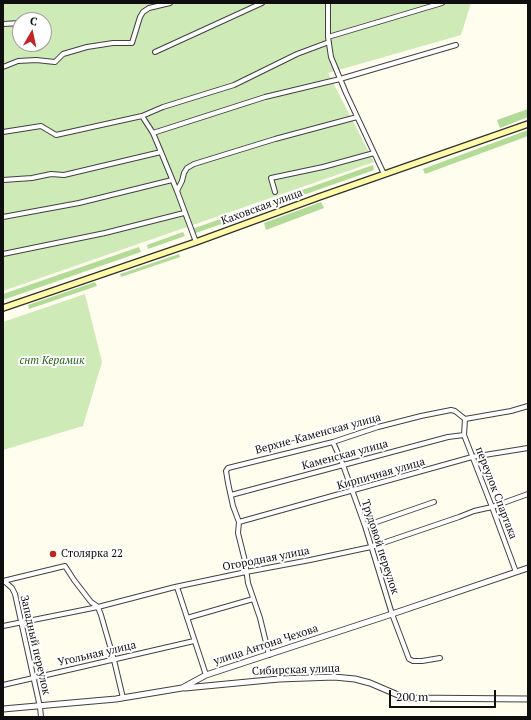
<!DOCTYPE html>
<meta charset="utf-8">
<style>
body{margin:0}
#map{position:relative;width:531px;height:720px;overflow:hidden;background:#fffdee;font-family:"PT Serif",serif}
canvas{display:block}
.frame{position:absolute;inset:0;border:4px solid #0e0e0e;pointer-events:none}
.north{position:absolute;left:12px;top:12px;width:40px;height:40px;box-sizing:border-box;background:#fff;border:1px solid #9f9f9f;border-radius:50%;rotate:9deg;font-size:11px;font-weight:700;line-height:16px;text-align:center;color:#0e0e0e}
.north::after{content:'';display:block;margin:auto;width:14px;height:18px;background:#c12522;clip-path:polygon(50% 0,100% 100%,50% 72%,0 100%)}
.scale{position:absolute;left:389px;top:690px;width:107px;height:18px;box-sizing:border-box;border:2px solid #0e0e0e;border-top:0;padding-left:5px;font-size:12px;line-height:14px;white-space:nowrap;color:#0e0e0e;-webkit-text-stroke:3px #fff;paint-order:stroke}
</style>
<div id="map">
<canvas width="531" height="720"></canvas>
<div class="frame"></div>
<div class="north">С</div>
<div class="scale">200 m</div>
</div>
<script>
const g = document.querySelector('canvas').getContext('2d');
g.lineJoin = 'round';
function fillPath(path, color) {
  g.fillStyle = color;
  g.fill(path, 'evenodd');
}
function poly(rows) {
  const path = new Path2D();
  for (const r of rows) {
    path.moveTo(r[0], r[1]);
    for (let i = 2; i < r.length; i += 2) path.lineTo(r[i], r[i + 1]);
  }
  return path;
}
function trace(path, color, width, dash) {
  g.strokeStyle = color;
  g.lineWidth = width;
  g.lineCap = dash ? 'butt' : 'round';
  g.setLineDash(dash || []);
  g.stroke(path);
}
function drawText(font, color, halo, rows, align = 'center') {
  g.font = font + ' "PT Serif",serif';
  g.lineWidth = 4;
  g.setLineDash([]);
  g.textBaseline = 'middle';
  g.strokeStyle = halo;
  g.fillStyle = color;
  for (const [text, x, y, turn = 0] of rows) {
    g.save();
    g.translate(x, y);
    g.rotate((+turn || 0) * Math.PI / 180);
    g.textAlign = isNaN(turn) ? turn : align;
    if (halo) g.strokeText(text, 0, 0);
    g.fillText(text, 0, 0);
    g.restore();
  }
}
fillPath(poly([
 [3,3,471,3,461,35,328,73,374,162,3,291],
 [20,20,44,20,44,44,20,44],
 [85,294,102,362,83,426,3,450,3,322]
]), '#ceeab7');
fillPath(poly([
 [528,109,528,117,500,128,497,120],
 [528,130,528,136,425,174,423,169],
 [373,165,374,170,193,234,192,229],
 [321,202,324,208,266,230,264,223],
 [183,232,185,236,148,249,147,245],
 [139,247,141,252,3,300,3,294],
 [179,254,180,257,121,277,120,274],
 [95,282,97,286,29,309,28,305]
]), '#b1db96');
const minor = poly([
 [328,3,328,37,331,57,346,93,384,174],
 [3,24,20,23],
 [328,37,442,3],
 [155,52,262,3],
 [3,67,18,61,36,60,55,62,63,54,87,47,113,43,132,43,140,17,143,12,149,8,170,3],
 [142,116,153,133,161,152,177,191,196,242],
 [3,132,41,126,56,135,142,116,163,107,234,85,297,54,329,42],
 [153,133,265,97,340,79,456,45],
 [3,180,32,178,51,174,64,175,161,152],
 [177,191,182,181,184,173,187,168,194,164,275,139,357,117],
 [275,192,271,178,323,167,374,153],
 [3,217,79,203,172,180],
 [3,254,105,233,184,213],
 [465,419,464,435,492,507,516,572],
 [465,419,511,411,528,406],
 [333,442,343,465,365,526,392,614,409,659,413,661,422,661,440,658],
 [231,495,448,437,464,435],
 [239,522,233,506,228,483,226,471,228,468,333,442,378,427,421,416,451,410,455,411,465,419],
 [239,522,472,457,528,448],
 [239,522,238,533,245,561,248,583,260,618,269,655],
 [365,526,434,502],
 [3,581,65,566,74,580,91,602,98,607,101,615,114,660,123,698],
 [4,581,12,588,15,594,40,707,41,717],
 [177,587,206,675],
 [187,618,253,599],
 [3,626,98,607,175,587,246,572,310,560,371,547,459,517,474,511,492,507,528,494],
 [3,685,194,641]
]);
const tertiary = poly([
 [185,688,279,679,334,677,355,679,370,683,405,698,528,699],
 [3,709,116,699,182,688,206,675,392,614,528,568]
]);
const secondary = poly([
 [3,308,196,242,319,197,528,124]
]);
trace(minor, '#414141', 6);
trace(tertiary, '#414141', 7);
trace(secondary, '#303030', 8);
trace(minor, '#fff', 4);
trace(tertiary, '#fff', 5);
trace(secondary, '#fffba9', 5.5);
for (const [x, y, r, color] of [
 [53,554,4,"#c12522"]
]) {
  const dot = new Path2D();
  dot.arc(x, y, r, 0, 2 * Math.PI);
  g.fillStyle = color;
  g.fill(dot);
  trace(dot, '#fff', 1.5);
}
drawText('11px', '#0e0e0e', '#fff', [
 ["Каховская улица",262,207,-20],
 ["Верхне-Каменская улица",318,434,-15],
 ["Каменская улица",345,455,-15],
 ["Кирпичная улица",381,474,-16],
 ["переулок Спартака",496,493,69],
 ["Трудовой переулок",380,547,72],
 ["Огородная улица",266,559,-11],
 ["Западный переулок",35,645,77],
 ["улица Антона Чехова",266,645,-18],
 ["Угольная улица",97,654,-13],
 ["Сибирская улица",296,670,-2]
]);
drawText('italic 11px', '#27671c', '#fff', [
 ["снт Керамик",52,361]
]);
drawText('11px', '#0e0e0e', '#fff', [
 ["Столярка 22",61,554]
], 'left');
</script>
